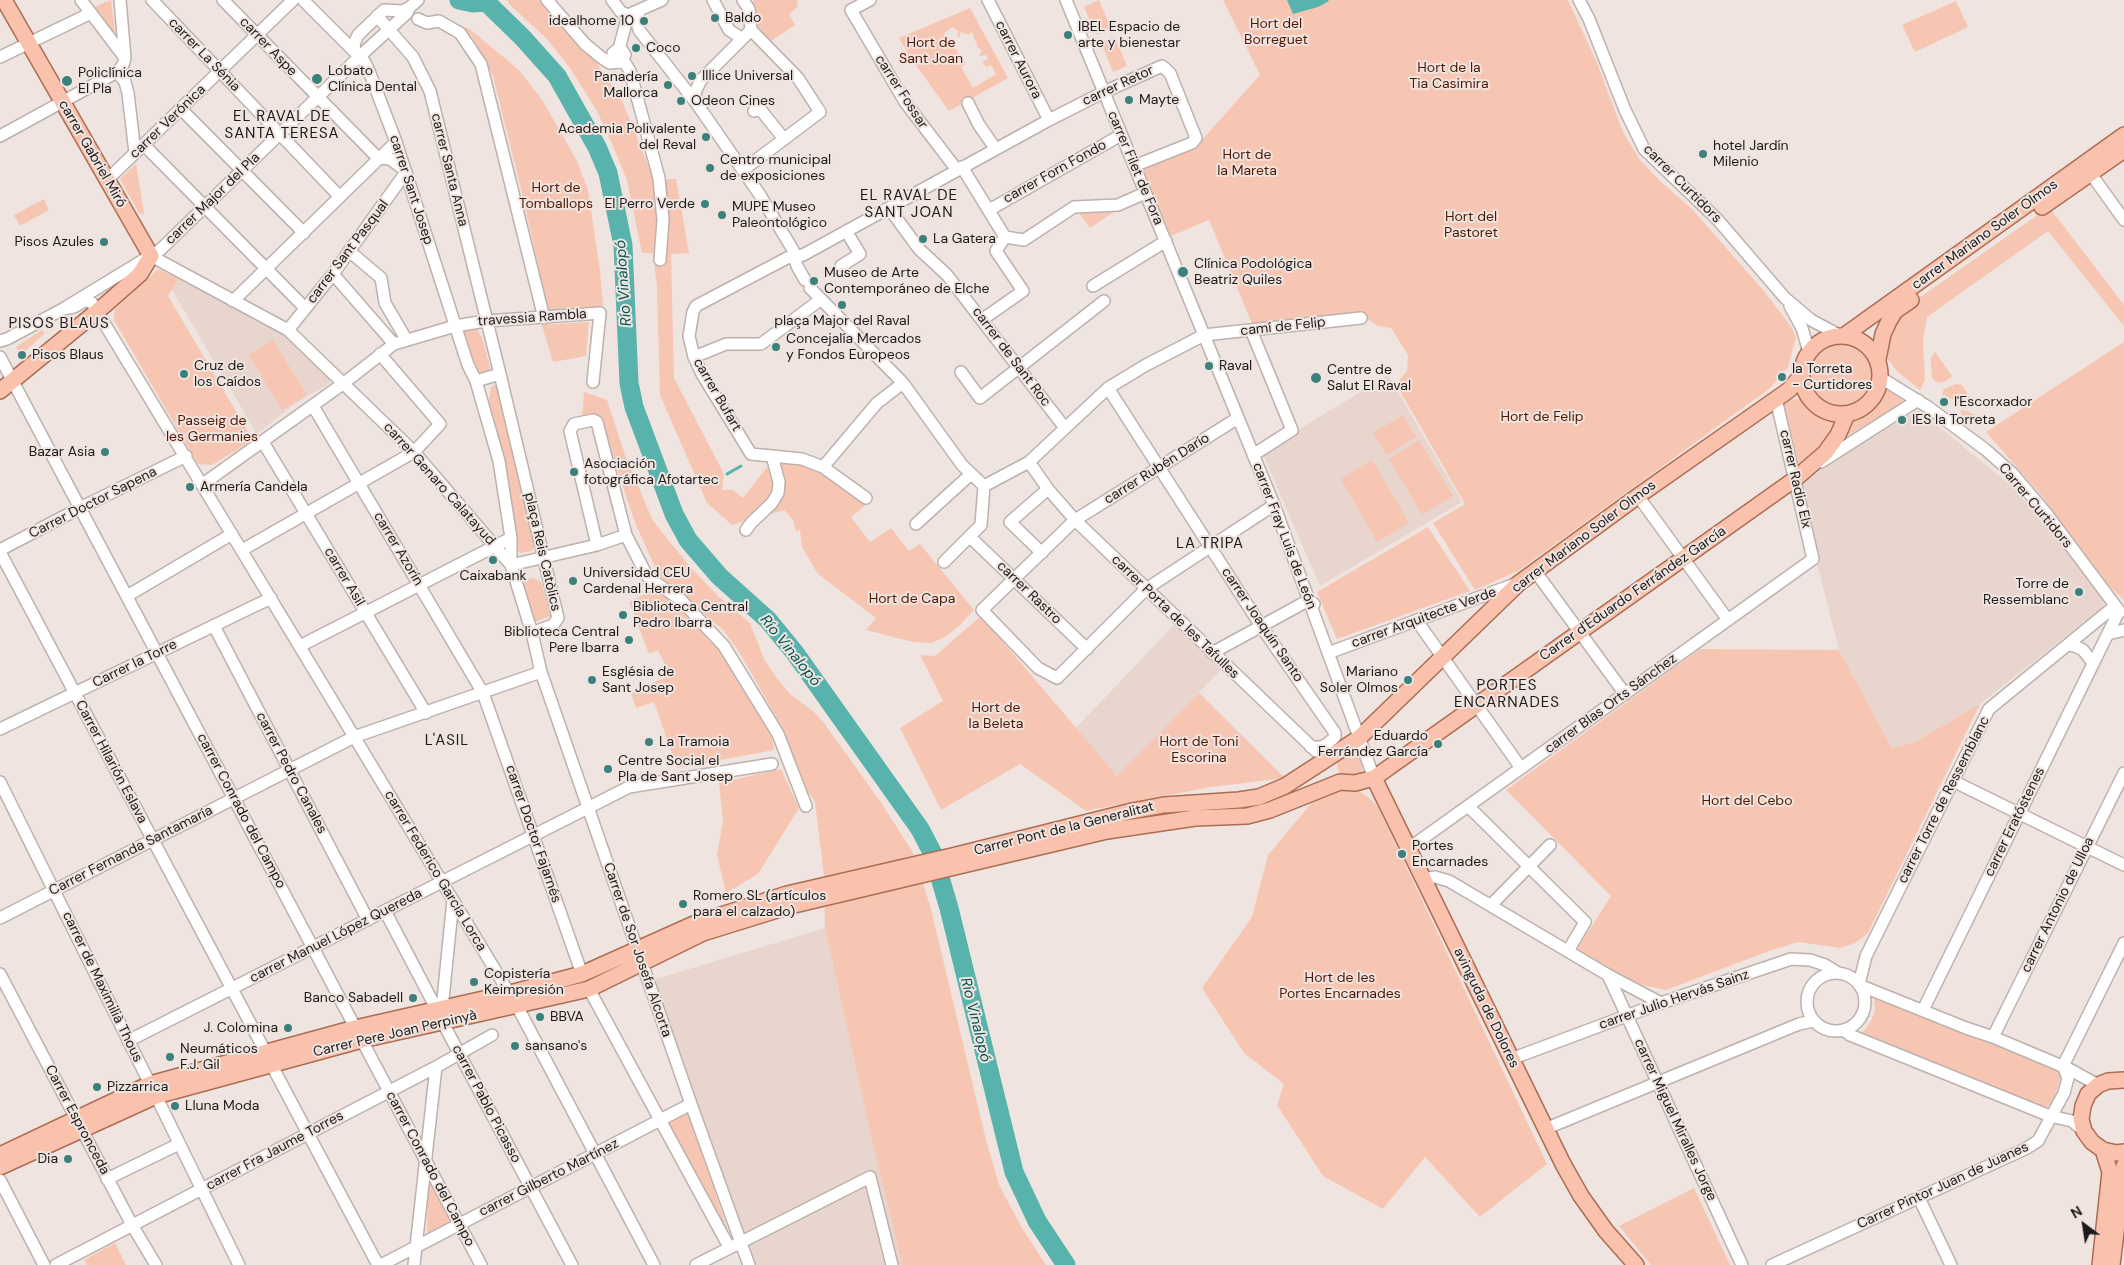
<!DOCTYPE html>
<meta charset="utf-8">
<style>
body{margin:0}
#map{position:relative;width:2124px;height:1265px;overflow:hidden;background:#efe4e0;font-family:"DM Sans",sans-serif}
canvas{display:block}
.north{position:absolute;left:2059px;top:1200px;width:50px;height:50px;-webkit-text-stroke:4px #efe4e0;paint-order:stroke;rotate:329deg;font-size:14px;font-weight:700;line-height:20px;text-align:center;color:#1d1a18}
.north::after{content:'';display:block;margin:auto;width:18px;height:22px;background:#1d1a18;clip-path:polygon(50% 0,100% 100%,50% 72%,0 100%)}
</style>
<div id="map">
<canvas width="2124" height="1265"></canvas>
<div class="north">N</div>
</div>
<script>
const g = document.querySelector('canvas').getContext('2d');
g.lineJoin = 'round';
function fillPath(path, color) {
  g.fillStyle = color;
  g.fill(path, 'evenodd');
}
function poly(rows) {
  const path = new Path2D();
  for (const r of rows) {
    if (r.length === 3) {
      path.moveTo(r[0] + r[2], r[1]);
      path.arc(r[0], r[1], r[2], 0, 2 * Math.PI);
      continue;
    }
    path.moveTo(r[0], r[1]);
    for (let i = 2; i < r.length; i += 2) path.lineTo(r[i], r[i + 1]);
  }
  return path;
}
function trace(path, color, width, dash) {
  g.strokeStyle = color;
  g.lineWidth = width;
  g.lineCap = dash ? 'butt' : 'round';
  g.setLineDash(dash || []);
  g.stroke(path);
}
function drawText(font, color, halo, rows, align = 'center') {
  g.font = font + ' "DM Sans",sans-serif';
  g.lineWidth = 4;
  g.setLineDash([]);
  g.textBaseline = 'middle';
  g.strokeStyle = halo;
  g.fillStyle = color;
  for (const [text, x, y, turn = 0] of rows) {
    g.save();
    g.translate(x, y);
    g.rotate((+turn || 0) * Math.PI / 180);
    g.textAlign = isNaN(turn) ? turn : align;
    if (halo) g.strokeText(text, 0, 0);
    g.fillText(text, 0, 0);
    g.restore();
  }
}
fillPath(poly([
 [179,279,287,337,331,377,330,383,293,405,257,434,172,290],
 [1388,375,1462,502,1320,586,1262,452],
 [1918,410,2012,486,2100,589,2104,606,1980,704,1913,743,1892,748,1839,650,1817,564,1799,482],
 [1174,625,1222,669,1118,776,1084,742,1076,728],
 [825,928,869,1127,902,1265,752,1265,653,980]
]), '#e8d5ce');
fillPath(poly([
 [111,0,116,39,92,8],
 [507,0,543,0,597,63,623,103,654,180,676,179,689,253,671,254,674,378,724,474,722,490,733,490,743,498,767,467,773,483,770,497,748,520,732,525,707,503,660,395,657,287,653,253,642,253,627,180,613,146,597,111,570,68,546,38,511,6],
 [755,0,797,0,798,7,789,14,795,25,771,41,752,20,749,3],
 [1099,0,1111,29,1096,35,1084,7],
 [1223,0,1568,0,1597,63,1623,132,1640,160,1661,182,1692,209,1763,290,1790,325,1796,337,1788,367,1769,389,1518,571,1475,590,1433,523,1465,504,1396,384,1407,371,1408,355,1391,328,1377,326,1360,312,1253,326,1209,220,1171,236,1141,167,1200,142,1260,75],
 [1956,1,1968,27,1915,52,1902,25],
 [970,8,1008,78,949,111,910,57,899,38],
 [953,27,958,31,957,37,959,37,961,32,968,35,972,32,978,48,982,50,979,56,986,55,988,59,982,62,986,67,991,65,996,74,973,88,961,67,966,64,944,33],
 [460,25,471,30,519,70,543,101,577,161,588,190,600,270,603,306,548,310,522,193,493,76,471,35],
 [1115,37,1127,66,1113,72,1101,42],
 [136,164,144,214,139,213,120,179],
 [44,199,49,210,20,226,14,215],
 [1121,207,1090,228,1077,210],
 [2049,207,2124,305,2124,326,2048,231,1927,317,1923,341,1925,380,1920,390,1897,371,1885,356,1893,321,1906,307],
 [158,269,179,279,168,296,253,440,212,465,198,464,114,320,115,309],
 [589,322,586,356,553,362,542,325],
 [473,326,477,329,482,338,490,367,488,373,483,374,479,371,464,339,463,332,467,328],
 [42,330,45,333,21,355,16,347],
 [273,340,307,395,282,410,249,355],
 [1836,342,1846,342,1864,352,1875,372,1874,382,1870,392,1861,402,1850,407,1838,408,1828,405,1818,397,1809,383,1808,370,1810,360,1818,351],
 [2124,342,2124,600,2101,578,2042,496,1986,432],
 [1935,352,1952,376,1946,381,1938,383,1932,378,1931,367,1931,358],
 [1956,384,1962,385,1974,404,1966,407,1942,394,1944,389],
 [496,385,499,388,502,400,535,547,532,551,520,553,518,550,505,463,489,401,491,387],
 [1886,389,1903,397,1902,403,1839,441,1851,422,1869,411,1881,400],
 [584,392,607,400,625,455,653,521,692,569,718,596,750,623,765,661,776,677,790,694,814,712,824,723,882,804,912,851,930,905,985,1136,999,1185,1022,1228,1046,1265,902,1265,869,1127,825,928,824,876,815,802,799,778,782,727,738,650,723,630,658,574,636,525,600,419,582,418],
 [1792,399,1804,400,1812,408,1824,417,1836,420,1837,426,1824,444,1796,468,1781,402],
 [1960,410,1968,411,1983,420,1980,426,1963,416],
 [1403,415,1416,437,1387,455,1373,433],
 [1419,440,1453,496,1422,515,1389,459],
 [776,460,822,470,868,503,851,517,870,542,891,528,909,551,920,544,974,610,958,627,945,637,931,643,913,642,866,630,876,618,818,574,802,547,800,530,796,531,793,520,784,510,768,515,756,526,775,507,784,488],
 [1372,460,1409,523,1377,542,1341,479],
 [1428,527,1470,591,1337,639,1317,592],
 [533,578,541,582,551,616,534,622,523,588,526,579],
 [653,590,660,592,681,607,716,644,751,698,771,733,774,750,677,768,654,702,636,708,631,693,670,675,658,650,649,654,629,602],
 [981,616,1117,776,1199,693,1285,778,1211,787,1086,811,1020,764,941,810,900,728,943,701,920,655,935,656],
 [1700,649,1839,650,1892,748,1913,743,1980,704,1868,933,1855,943,1841,948,1798,942,1769,951,1666,990,1646,986,1623,978,1576,951,1611,896,1506,790],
 [1350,765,13],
 [781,769,799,808,758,874,726,893,717,855,723,821,719,783],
 [1341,787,1360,791,1377,805,1547,1164,1480,1217,1425,1157,1383,1209,1323,1176,1277,1105,1284,1084,1244,1053,1202,988,1252,917,1268,855,1318,795],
 [1874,997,2056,1069,2061,1077,2052,1104,2042,1109,1862,1033,1870,1023,1875,1011],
 [689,1111,731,1241,668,1123],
 [431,1181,452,1222,427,1235,428,1183],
 [1694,1188,1730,1265,1651,1265,1619,1226],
 [115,1243,126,1265,87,1265,84,1260]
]), '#f7c6b3');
fillPath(poly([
 [1287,0,1328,0,1329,1,1318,7,1293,14]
]), '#58b3ac');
trace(poly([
 [727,474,741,466]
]), '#58b3ac', 3);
trace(poly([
 [459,0,473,3,485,2],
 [484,0,522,37,557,76,597,147,608,173,623,245,629,383,634,407,674,514,688,540,719,576,768,620,795,653,920,829,933,854,949,908,1014,1172,1037,1221,1066,1265]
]), '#58b3ac', 19);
const minor = poly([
 [81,0,125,58],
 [152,0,339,196],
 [223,0,378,158,390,159,405,170],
 [303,0,364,61,369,71,396,142,468,365,476,381,499,461,511,538,511,565,532,633,541,672,691,1104,749,1265],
 [547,0,585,44,602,58,610,63,621,62,625,55,622,50,617,50,613,53,613,58,616,62],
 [612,0,621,12,628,15],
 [713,0,729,30,741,38],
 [870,0,851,10,905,102,957,170],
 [988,0,1049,120],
 [1066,0,1274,505,1374,778],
 [1579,0,1589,19,1625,110,1644,149,1717,219,1785,298,1811,320,1839,335],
 [384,10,402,11,409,8],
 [640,10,636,19,639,30,697,104],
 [628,15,662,0],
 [377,16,413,57,430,91,500,374,558,618,553,625,532,633],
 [418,19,427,23,439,21,460,33,481,64,544,318],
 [751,30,701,80,695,92,697,104,760,195,793,250,797,266,805,280],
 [619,49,628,15],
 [355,52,354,44,358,35,384,10],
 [0,57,91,13],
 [623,60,630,71,659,178,663,220,660,260],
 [117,72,125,82,128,93,135,153],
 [968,103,979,125,995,148],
 [181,109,304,233],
 [754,111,760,109,784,139],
 [0,136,117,72,123,65,125,58,120,0],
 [144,145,305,308],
 [962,167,1005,237,1024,240,1074,207,1118,205,1145,193],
 [2086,167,2124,220],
 [743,170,820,112,798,78,751,30,749,9,743,0],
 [107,180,293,0],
 [889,208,919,249,947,275,1065,428],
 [989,210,1121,135],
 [349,251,381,278,385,303,406,339],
 [151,256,288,330,414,452,511,565,597,545,626,535],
 [841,266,860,254,846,231],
 [333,274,394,344],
 [1093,286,1166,241],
 [810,288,903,383,962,465,984,486],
 [233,301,396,142],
 [1790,306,1802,328,1809,352],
 [63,309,74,307,86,300,92,303,517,1006,654,1265],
 [983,319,1023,291,996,251,1005,237],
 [288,330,333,274,406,172],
 [1251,330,1292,430,1253,455],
 [0,341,7,339,63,309,160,250,359,57,407,13,409,8,418,0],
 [0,357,481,1265],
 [694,357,726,344,761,344,820,300],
 [961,372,980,398,1104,301],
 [1881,378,1928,407,1986,450,2013,474,2046,513,2120,612],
 [476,381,500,374],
 [1108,388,1261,626,1335,733,1335,737,1326,745,1320,747,1311,747],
 [313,406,483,693,582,974],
 [1238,418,1075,520,982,610,1038,668,1057,678,1146,589,1274,505],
 [263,442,426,713],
 [1029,462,1048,489,1075,520,1316,751],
 [1821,462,1918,400],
 [823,467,877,403,903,383],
 [203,484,344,383,394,344,455,326,486,321,600,313,593,382],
 [984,486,1029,462,1108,388,1146,365,1204,335,1361,318],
 [1638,496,1728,620],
 [866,498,823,467,802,459,751,454,702,374,694,357,689,336,693,312,696,306,787,258,803,255,1049,120,1104,92,1162,66,1170,73,1196,138,1192,143,1134,166],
 [916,524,971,474],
 [746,530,751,523,772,503,778,493,779,482,772,456],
 [970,537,1087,649],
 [597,545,570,431,574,424,593,420,597,422,626,535,646,574,649,578,681,600,724,646,778,734,806,806],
 [0,550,80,508,186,456],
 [242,550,414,452,440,424,380,354],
 [0,552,265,1051],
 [1042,553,1010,522,1048,489],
 [944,562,981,525,984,486],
 [1535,571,1625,694],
 [127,596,232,534],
 [1417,621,1521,768],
 [214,626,368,920],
 [2108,634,2124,630],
 [2068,645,2075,646,2083,650,2093,663],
 [300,646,511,538],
 [1212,653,1309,600,1314,604],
 [1328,653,1515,584],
 [0,729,271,598],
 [1953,781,2124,865],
 [0,782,150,1084],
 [1468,806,1585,922,1568,951],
 [1408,849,1813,559,1776,399],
 [1423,879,1435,877,1449,881,1608,975,1661,1003],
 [1491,905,1550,845],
 [385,911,437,1010],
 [0,918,354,737,541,672],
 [1836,1002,29],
 [0,974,132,1225,156,1265],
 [1608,975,1742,1265],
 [1859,984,1866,956,1989,709,2115,606],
 [1859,985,1966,1028,1993,1037,2069,1069,2098,1085],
 [589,989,729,1247],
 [442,1009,453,900],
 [1923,1010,2119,611],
 [443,1023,572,1265],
 [1844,1030,1850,1035,2050,1116,2072,1121,2084,1131],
 [1993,1037,2124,773],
 [128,1041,629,787,772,764],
 [1511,1059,1661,1003,1791,959,1810,960,1825,965,1838,973],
 [271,1064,378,1265],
 [2063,1066,2124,943],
 [156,1096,239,1265],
 [1545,1129,1799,1024,1813,1021],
 [107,1179,179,1144],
 [0,1180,44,1265],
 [1919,1198,1951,1265],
 [56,1265,436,1067,492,1035],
 [381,1265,691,1104],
 [414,1265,436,1067],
 [696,1265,870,1177,892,1265],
 [1772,1265,2025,1149,2038,1141,2064,1093,2068,1078,2063,1066]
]);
const major = poly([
 [2042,207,2124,150],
 [1845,335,2124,135],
 [1841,375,39],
 [1878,359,1883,334,1889,321,1895,311,1911,300],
 [0,391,106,304,140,274,151,256,4,0],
 [1374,778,1563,1164,1581,1196,1606,1231,1636,1265],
 [2124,1080,2108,1081,2098,1085,2088,1094,2083,1106,2081,1119,2084,1131,2092,1142,2103,1150,2116,1153,2124,1152],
 [0,1155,150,1084,355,1028,510,993,582,974,696,923,787,894,952,856,1132,811,1164,805,1239,800,1259,797,1285,786,1359,738,1519,583,1638,496,1789,390,1801,376],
 [0,1167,156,1096,362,1040,589,989,703,933,790,906,1107,831,1195,818,1247,816,1270,810,1340,782,1355,783,1374,778,1795,479,1825,453,1838,435,1847,414],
 [2100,1265,2110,1172,2103,1150],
 [2112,1265,2124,1166]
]);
trace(minor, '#bcb1ad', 14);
trace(major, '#ab6d54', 18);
trace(minor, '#fff', 11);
trace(major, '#fac2ac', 15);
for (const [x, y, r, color] of [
 [715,18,5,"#3a817b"],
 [644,21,5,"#3a817b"],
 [1068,35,5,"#3a817b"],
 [636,48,5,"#3a817b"],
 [692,76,5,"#3a817b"],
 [317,79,6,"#3a817b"],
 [67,81,6,"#3a817b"],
 [668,85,5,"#3a817b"],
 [1129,100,5,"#3a817b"],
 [681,101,5,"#3a817b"],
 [706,137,5,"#3a817b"],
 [1703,154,5,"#3a817b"],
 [710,168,5,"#3a817b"],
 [705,204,5,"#3a817b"],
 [722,215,5,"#3a817b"],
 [923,239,5,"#3a817b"],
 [104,242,5,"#3a817b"],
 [1183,272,6,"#3a817b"],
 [814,281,5,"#3a817b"],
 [842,305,5,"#3a817b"],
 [776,347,5,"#3a817b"],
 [22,355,5,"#3a817b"],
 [1209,366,5,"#3a817b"],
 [184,374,5,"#3a817b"],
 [1782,377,5,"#3a817b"],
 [1316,378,6,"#3a817b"],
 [1944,402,5,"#3a817b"],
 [1902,420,5,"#3a817b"],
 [105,452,5,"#3a817b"],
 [574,472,5,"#3a817b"],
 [190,487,5,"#3a817b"],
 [493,560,5,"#3a817b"],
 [573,581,5,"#3a817b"],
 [2079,592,5,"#3a817b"],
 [623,615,5,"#3a817b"],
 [629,640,5,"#3a817b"],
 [592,680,5,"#3a817b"],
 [1408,680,5,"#3a817b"],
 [649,742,5,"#3a817b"],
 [1438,744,5,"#3a817b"],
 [608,769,5,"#3a817b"],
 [1402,854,5,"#3a817b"],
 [683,904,5,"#3a817b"],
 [474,982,5,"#3a817b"],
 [413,998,5,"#3a817b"],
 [540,1017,5,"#3a817b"],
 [288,1028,5,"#3a817b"],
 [515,1046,5,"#3a817b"],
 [170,1057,5,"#3a817b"],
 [97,1087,5,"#3a817b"],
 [175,1106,5,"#3a817b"],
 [68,1159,5,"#3a817b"]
]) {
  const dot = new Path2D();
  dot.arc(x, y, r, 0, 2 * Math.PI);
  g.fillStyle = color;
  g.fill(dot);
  trace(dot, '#efe4e0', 2);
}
drawText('14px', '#1d1a18', '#efe4e0', [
 ["Baldo",725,18],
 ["idealhome 10",634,21,"right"],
 ["IBEL Espacio de",1078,27],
 ["arte y bienestar",1078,43],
 ["Coco",646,48],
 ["Lobato",328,71],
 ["Clínica Dental",328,87],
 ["Policlínica",78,73],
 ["El Pla",78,89],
 ["Illice Universal",702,76],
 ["Panadería",658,77,"right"],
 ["Mallorca",658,93,"right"],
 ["Mayte",1139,100],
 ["Odeon Cines",691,101],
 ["Academia Polivalente",696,129,"right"],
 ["del Reval",696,145,"right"],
 ["hotel Jardín",1713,146],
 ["Milenio",1713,162],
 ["Centro municipal",720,160],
 ["de exposiciones",720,176],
 ["El Perro Verde",695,204,"right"],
 ["MUPE Museo",732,207],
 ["Paleontológico",732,223],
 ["La Gatera",933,239],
 ["Pisos Azules",94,242,"right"],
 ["Clínica Podológica",1194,264],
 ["Beatriz Quiles",1194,280],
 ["Museo de Arte",824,273],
 ["Contemporáneo de Elche",824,289],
 ["plaça Major del Raval",842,321,"center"],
 ["Concejalía Mercados",786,339],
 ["y Fondos Europeos",786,355],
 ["Pisos Blaus",32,355],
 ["Cruz de",194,366],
 ["los Caídos",194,382],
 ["Raval",1219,366],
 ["la Torreta",1792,369],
 ["- Curtidores",1792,385],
 ["Centre de",1327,370],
 ["Salut El Raval",1327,386],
 ["l'Escorxador",1954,402],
 ["IES la Torreta",1912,420],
 ["Bazar Asia",95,452,"right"],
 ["Asociación",584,464],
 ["fotográfica Afotartec",584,480],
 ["Armería Candela",200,487],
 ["Universidad CEU",583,573],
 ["Cardenal Herrera",583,589],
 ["Caixabank",493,576,"center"],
 ["Torre de",2069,584,"right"],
 ["Ressemblanc",2069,600,"right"],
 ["Biblioteca Central",633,607],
 ["Pedro Ibarra",633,623],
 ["Biblioteca Central",619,632,"right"],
 ["Pere Ibarra",619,648,"right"],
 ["Església de",602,672],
 ["Sant Josep",602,688],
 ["Mariano",1398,672,"right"],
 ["Soler Olmos",1398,688,"right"],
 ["Eduardo",1428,736,"right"],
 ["Ferrández García",1428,752,"right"],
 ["La Tramoia",659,742],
 ["Centre Social el",618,761],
 ["Pla de Sant Josep",618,777],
 ["Portes",1412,846],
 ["Encarnades",1412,862],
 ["Romero SL (artículos",693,896],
 ["para el calzado)",693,912],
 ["Copistería",484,974],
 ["Keimpresión",484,990],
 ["Banco Sabadell",403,998,"right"],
 ["BBVA",550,1017],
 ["J. Colomina",278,1028,"right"],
 ["sansano's",525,1046],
 ["Neumáticos",180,1049],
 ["F.J. Gil",180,1065],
 ["Pizzarrica",107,1087],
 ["Lluna Moda",185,1106],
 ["Dia",58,1159,"right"]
], 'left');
drawText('14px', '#511700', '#efe4e0', [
 ["Hort del",1276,24],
 ["Borreguet",1276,40],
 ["Hort de",931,43],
 ["Sant Joan",931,59],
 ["Hort de la",1449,68],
 ["Tia Casimira",1449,84],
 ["Hort de",1247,155],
 ["la Mareta",1247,171],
 ["Hort de",556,188],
 ["Tomballops",556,204],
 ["Hort del",1471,217],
 ["Pastoret",1471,233],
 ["Hort de Felip",1542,417],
 ["Passeig de",212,421],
 ["les Germanies",212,437],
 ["Hort de Capa",912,599],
 ["Hort de",996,708],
 ["la Beleta",996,724],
 ["Hort de Toni",1199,742],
 ["Escorina",1199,758],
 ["Hort del Cebo",1747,801],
 ["Hort de les",1340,978],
 ["Portes Encarnades",1340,994]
]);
drawText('14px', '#1d1a18', '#efe4e0', [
 ["carrer Aspe",268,47,46],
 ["carrer La Sénia",204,55,46],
 ["carrer Aurora",1018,60,63],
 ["carrer Retor",1118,86,-25],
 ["carrer Fossar",901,92,57],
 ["carrer Verónica",168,122,-44],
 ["carrer Gabriel Miró",92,154,60],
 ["carrer Filet de Fora",1135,168,67],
 ["carrer Santa Anna",449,170,76],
 ["carrer Forn Fondo",1055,172,-29],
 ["carrer Curtidors",1682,184,45],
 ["carrer Sant Josep",411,190,72],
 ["carrer Major del Pla",213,199,-44],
 ["carrer Mariano Soler Olmos",1985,235,-36],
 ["carrer Sant Pasqual",348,252,-53],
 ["travessia Rambla",532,318,-4],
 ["camí de Felip",1283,327,-6],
 ["carrer de Sant Roc",1011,357,53],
 ["carrer Bufart",717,395,60],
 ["carrer Rubén Darío",1157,469,-32],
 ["carrer Radio Elx",1795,479,77],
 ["carrer Genaro Calatayud",439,484,48],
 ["Carrer Doctor Sapena",93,503,-27],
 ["Carrer Curtidors",2035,506,50],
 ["carrer Fray Luis de León",1284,536,69],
 ["carrer Mariano Soler Olmos",1584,537,-37],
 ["carrer Azorín",398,549,59],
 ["plaça Reis Catòlics",542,552,77],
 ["carrer Asil",344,577,59],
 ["carrer Rastro",1029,593,44],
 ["Carrer d'Eduardo Ferrández García",1633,594,-35],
 ["carrer Porta de les Tafulles",1175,617,44],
 ["carrer Arquitecte Verde",1424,618,-20],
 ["carrer Joaquín Santo",1262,625,56],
 ["Carrer la Torre",135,664,-26],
 ["carrer Blas Orts Sánchez",1611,704,-36],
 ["Carrer Hilarión Eslava",111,762,62],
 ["carrer Pedro Canales",291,773,62],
 ["carrer Torre de Ressemblanc",1944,800,-63],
 ["carrer Conrado del Campo",241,811,62],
 ["carrer Eratóstenes",2015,822,-64],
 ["Carrer Pont de la Generalitat",1064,829,-14],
 ["carrer Doctor Fajarnés",533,834,71],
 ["Carrer Fernanda Santamaría",131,851,-27],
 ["carrer Federico García Lorca",435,871,59],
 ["carrer Antonio de Ulloa",2058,905,-64],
 ["carrer Manuel López Quereda",336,936,-27],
 ["Carrer de Sor Josefa Alcorta",637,950,71],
 ["carrer de Maximilià Thous",102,987,64],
 ["carrer Julio Hervás Sainz",1674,1000,-19],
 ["avinguda de Dolores",1486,1008,64],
 ["Carrer Pere Joan Perpinyà",395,1034,-13],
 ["carrer Pablo Picasso",486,1104,62],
 ["Carrer Espronceda",77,1120,62],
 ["carrer Miguel Miralles Jorge",1675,1120,65],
 ["carrer Fra Jaume Torres",275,1151,-28],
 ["carrer Conrado del Campo",430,1169,62],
 ["carrer Gilberto Martínez",549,1178,-27],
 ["Carrer Pintor Juan de Juanes",1943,1186,-25]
]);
g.letterSpacing = '1px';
drawText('15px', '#1d1a18', '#efe4e0', [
 ["EL RAVAL DE",282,117],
 ["SANTA TERESA",282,134],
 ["EL RAVAL DE",909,196],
 ["SANT JOAN",909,213],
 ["PISOS BLAUS",59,324],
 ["LA TRIPA",1210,544],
 ["PORTES",1507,686],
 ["ENCARNADES",1507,703],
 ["L'ASIL",447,741]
]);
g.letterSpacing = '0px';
drawText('italic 15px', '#025651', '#efe4e0', [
 ["Río Vinalopó",624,283,-94],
 ["Río Vinalopó",790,651,51],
 ["Río Vinalopó",975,1020,76]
]);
</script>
